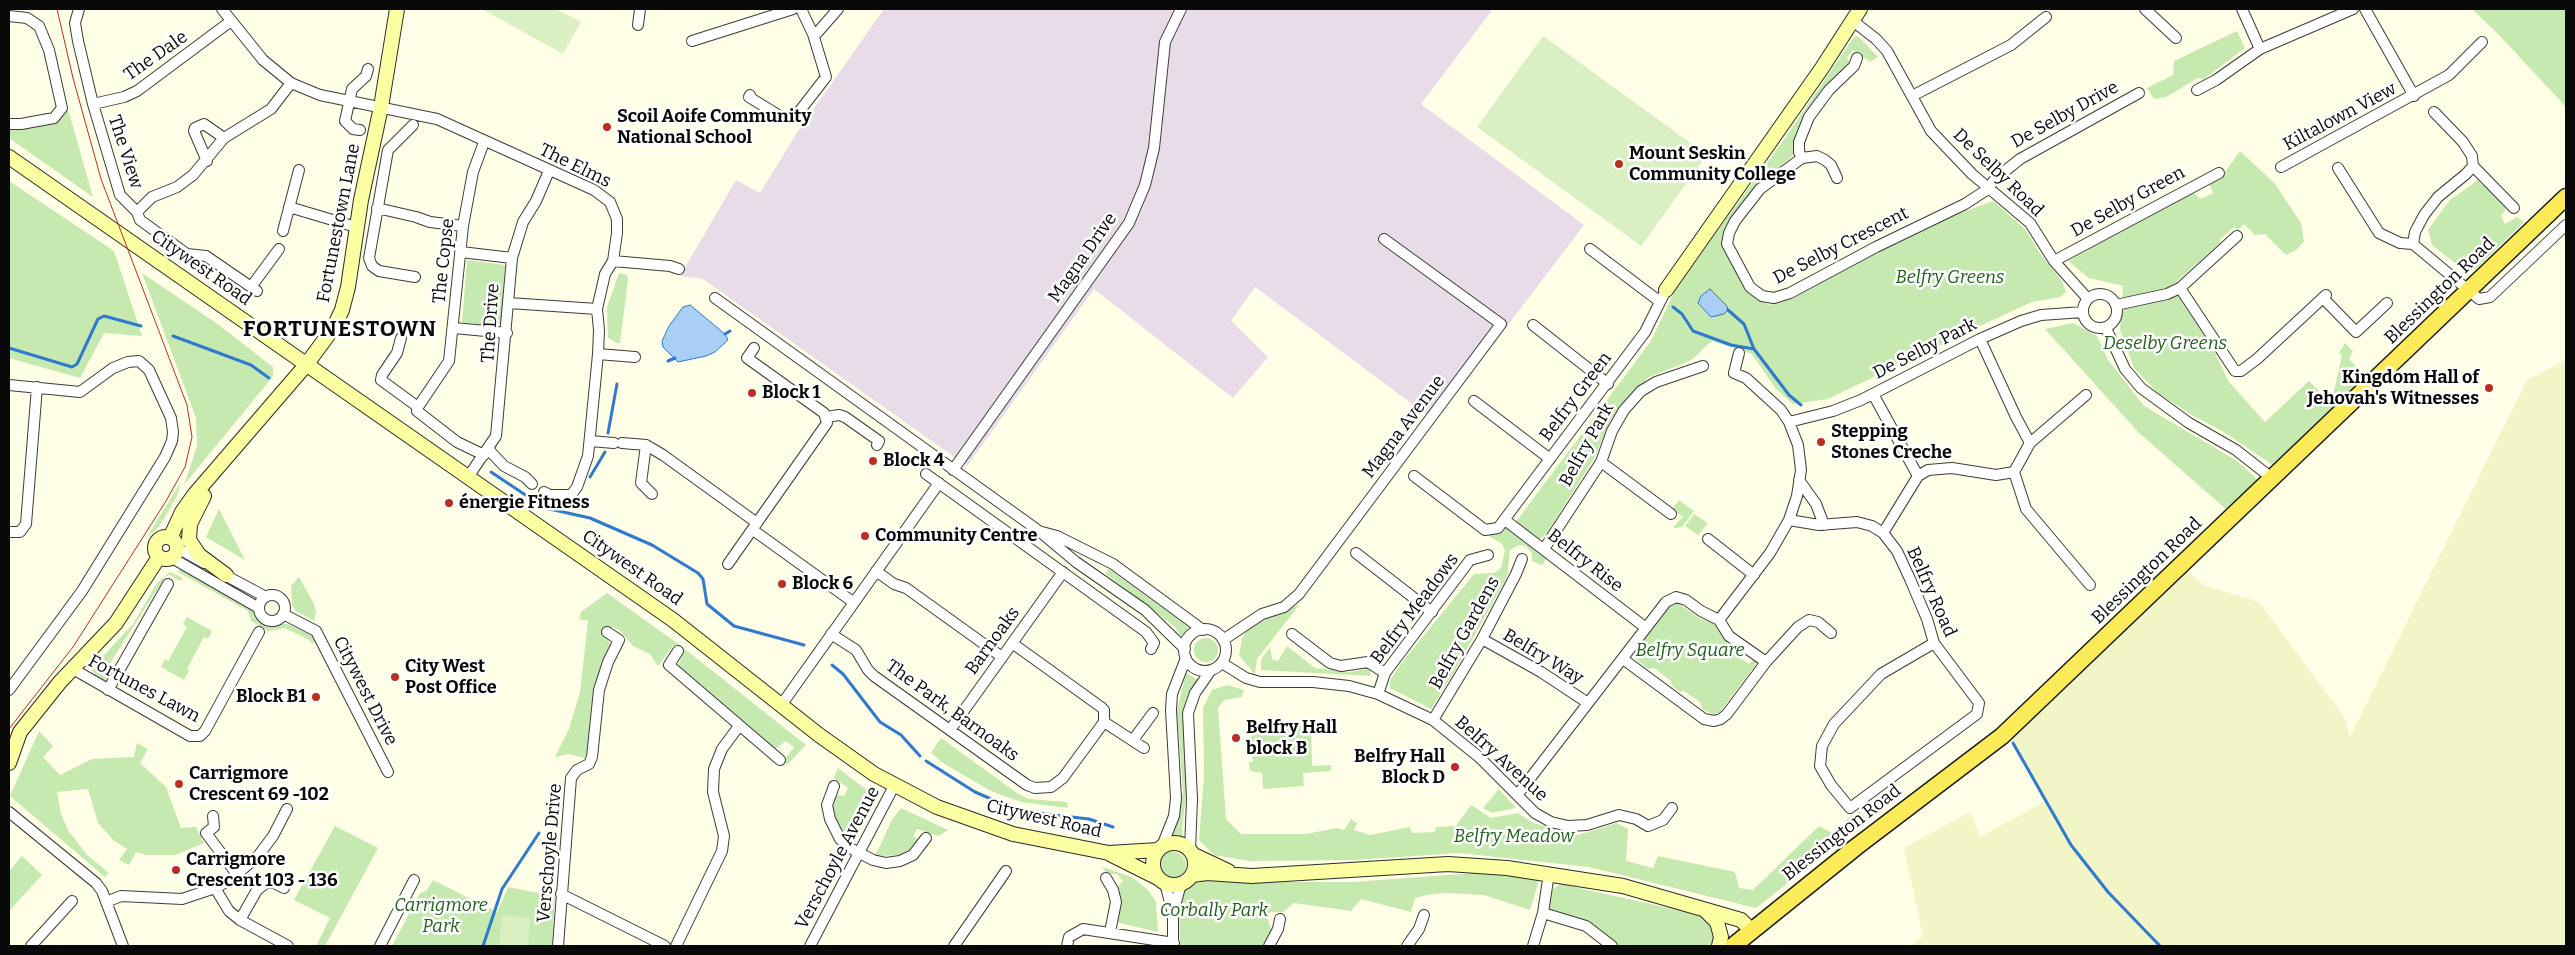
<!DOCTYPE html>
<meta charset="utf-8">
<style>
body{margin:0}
#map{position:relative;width:2575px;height:955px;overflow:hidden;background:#fffee6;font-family:Bitter,serif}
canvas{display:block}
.frame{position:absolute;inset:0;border:10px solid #090909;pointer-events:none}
</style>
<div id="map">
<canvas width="2575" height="955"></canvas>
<div class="frame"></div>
</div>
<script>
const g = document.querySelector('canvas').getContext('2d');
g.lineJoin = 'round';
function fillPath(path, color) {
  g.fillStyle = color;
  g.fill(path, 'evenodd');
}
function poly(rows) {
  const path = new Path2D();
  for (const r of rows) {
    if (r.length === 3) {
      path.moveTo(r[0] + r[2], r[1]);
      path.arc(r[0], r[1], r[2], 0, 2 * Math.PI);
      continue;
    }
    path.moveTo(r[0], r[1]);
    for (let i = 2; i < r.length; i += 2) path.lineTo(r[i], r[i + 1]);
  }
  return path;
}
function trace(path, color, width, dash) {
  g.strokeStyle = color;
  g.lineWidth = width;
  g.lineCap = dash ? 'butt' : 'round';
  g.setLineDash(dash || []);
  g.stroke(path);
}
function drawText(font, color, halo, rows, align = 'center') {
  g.font = font + ' Bitter,serif';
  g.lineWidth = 5;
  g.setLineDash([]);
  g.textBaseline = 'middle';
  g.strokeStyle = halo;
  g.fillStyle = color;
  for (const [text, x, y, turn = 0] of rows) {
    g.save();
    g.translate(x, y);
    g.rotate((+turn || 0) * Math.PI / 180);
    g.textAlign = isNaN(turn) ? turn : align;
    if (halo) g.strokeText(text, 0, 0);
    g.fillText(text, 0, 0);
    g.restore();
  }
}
fillPath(poly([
 [884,9,1493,9,1421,104,1584,225,1435,421,1255,287,1231,321,1268,357,1233,398,1094,289,967,466,703,279,680,276,736,180,760,193,796,134]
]), '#e9dce9');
fillPath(poly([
 [2566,360,2566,946,1911,946,1923,936,1904,848,1970,812,1980,837,2044,802,2011,738,2187,570,2203,585,2259,602,2344,717,2350,737,2527,380]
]), '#f2f5c6');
fillPath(poly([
 [2472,9,2566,9,2566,107,2499,35],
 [2237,31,2245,48,2204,79,2198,78,2166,97,2154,99,2147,88,2173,75,2174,61],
 [1858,36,1878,57,1870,62,1853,50,1847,57,1850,64,1820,94,1798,128,1794,154,1756,188,1727,225,1723,235,1723,245,1751,295,1770,305,1794,298,1928,225,1993,201,2025,229,2039,252,2062,281,2066,292,2060,297,2032,302,1982,325,1828,399,1793,404,1776,389,1752,354,1712,341,1690,361,1649,377,1625,400,1610,421,1595,457,1547,533,1537,541,1547,557,1542,565,1532,561,1532,553,1525,546,1519,545,1510,550,1507,577,1453,674,1431,709,1390,688,1390,680,1404,660,1474,574,1494,573,1501,568,1505,550,1502,544,1489,536,1493,532,1515,523,1651,341,1676,288,1783,141,1854,37],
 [68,109,93,197,9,138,9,129,59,120],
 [2240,151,2275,184,2301,223,2304,242,2295,251,2286,255,2265,234,2255,235,2244,224,2238,230,2234,227,2220,239,2220,243,2177,281,2182,302,2211,345,2229,382,2265,422,2309,381,2327,399,2334,391,2342,356,2339,353,2345,343,2353,351,2349,359,2364,375,2365,378,2274,466,2224,432,2192,415,2158,393,2134,368,2120,330,2123,286,2089,278,2068,261,2192,191,2201,199,2213,193,2208,182,2220,179],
 [2478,180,2482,185,2485,184,2507,207,2501,216,2505,224,2517,217,2524,222,2475,270,2460,267,2432,245,2428,230,2449,201],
 [9,181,114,251,142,336,104,333,80,378,9,358],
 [467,260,505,265,503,320,497,327,462,322],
 [142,273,219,325,273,367,273,376,269,381,184,485,197,446,196,418],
 [619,273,627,275,628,280,620,343,617,343,608,338,607,307],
 [2073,323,2097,336,2108,360,2144,406,2237,461,2259,481,2227,510,2139,433,2045,329],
 [181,482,177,496,159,527,147,537],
 [1679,500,1694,511,1682,527,1675,528,1673,527,1683,517,1672,509],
 [219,509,245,560,206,537],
 [1694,514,1708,523,1698,535,1685,526],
 [180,569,252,608,266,624,287,624,310,634,317,641,312,644,309,640,285,628,268,631,251,621,248,611,178,572],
 [1109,569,1190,628,1181,637,1175,627,1105,573],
 [170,572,183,578,180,581,170,575,165,577,107,668,104,674,110,677,106,681,99,679,91,669,133,624,157,583],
 [299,577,314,604,316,611,314,621,296,611,292,605,291,586],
 [607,593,681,646,806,745,787,765,784,760,794,747,786,741,775,749,681,671,678,666,683,654,673,646,658,666,650,654,633,646,619,630,613,627,603,636,610,643,609,649,593,695,586,758,568,754,555,757,569,729,580,692,588,621,579,619,581,612],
 [1677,603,1699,618,1715,623,1728,640,1725,647,1749,664,1754,659,1757,663,1719,713,1713,714,1703,710,1700,702,1684,691,1680,692,1673,687,1671,681,1654,668,1648,669,1635,658,1635,652,1639,646,1671,604],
 [1300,604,1257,659,1255,675,1239,655,1242,639,1247,630,1263,620],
 [187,617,212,631,208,639,204,637,187,669,189,671,184,680,161,667,165,659,168,661,187,627,183,624],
 [1206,650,12],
 [1287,646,1315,668,1350,672,1371,668,1370,676,1261,670,1261,660,1270,647,1272,660,1278,661],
 [1186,673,1198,680,1186,699,1183,716,1187,787,1182,828,1183,837,1171,836,1180,813,1183,790,1177,711],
 [1227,685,1244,690,1242,697,1224,700,1218,708,1226,819,1241,834,1306,834,1337,828,1344,830,1351,819,1357,823,1354,830,1370,835,1410,827,1412,833,1435,832,1436,827,1456,826,1471,805,1491,818,1518,813,1533,823,1578,835,1617,823,1628,829,1626,861,1653,868,1658,856,1735,872,1739,888,1753,890,1819,826,1832,833,1844,827,1845,821,1859,811,1868,820,1756,908,1589,867,1460,853,1355,860,1249,861,1214,855,1199,840,1204,776,1203,708,1212,690],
 [1297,723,1311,723,1312,766,1332,765,1330,771,1303,773,1304,786,1263,789,1262,773,1250,771,1249,762,1253,762,1250,747,1252,728,1293,727],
 [39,731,53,746,43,757,60,775,92,759,134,757,137,743,148,749,140,763,166,787,181,828,196,827,204,843,175,855,147,855,136,852,129,865,119,860,127,849,113,840,98,823,88,789,57,792,61,814,68,830,87,855,109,873,105,877,10,796],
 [941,738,1017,793,1028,799,1067,802,1068,808,1021,802,991,791,946,765,931,753],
 [838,768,872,794,845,841,837,826,833,809,834,794,844,796,848,788,834,778],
 [1499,789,1516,808,1492,813,1483,808],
 [901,808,948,830,938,836,917,829,913,836,918,840,916,845,900,855,875,856,892,820],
 [335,826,378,848,325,946,316,946,330,918,294,900],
 [1173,865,13],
 [22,856,42,875,9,911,9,871],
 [1102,867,1132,877,1148,890,1156,902,1158,932,1116,922,1121,902,1117,887,1123,881,1117,874,1107,874],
 [1474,873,1540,877,1530,910,1484,895,1448,893,1431,894,1415,898,1411,912,1361,899,1351,911,1294,903,1283,912,1271,912,1267,917,1272,931,1263,946,1180,946,1179,901,1182,888,1197,877,1243,882,1353,882],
 [433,880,497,912,508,887,555,896,552,946,392,946,420,893,426,891],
 [1561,884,1700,915,1713,928,1716,946,1610,946,1585,928,1547,915,1553,889]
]), '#c6e9b0');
fillPath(poly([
 [482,9,556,9,581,22,563,54],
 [1543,36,1707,155,1641,246,1477,127],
 [502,915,530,918,528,946,499,946]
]), '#daf0c2');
const water = poly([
 [1710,289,1727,306,1728,310,1724,314,1711,317,1698,303,1701,296,1710,289],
 [690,305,725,334,728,340,715,352,706,356,678,362,663,347,662,341,669,326,683,307,690,305]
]);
fillPath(water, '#a9cff7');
trace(water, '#2f79d0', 1);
trace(poly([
 [1673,307,1682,314,1693,331,1731,345,1754,349,1789,395,1801,405],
 [1728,310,1744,324,1754,349],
 [725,334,730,331],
 [173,336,251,365,269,378],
 [9,348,72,367,77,364,98,319,104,316,141,326],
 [668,361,675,358],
 [608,433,617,384],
 [491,472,545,508,590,518,652,545,698,573,703,579,707,604,734,626,804,645],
 [590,477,605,452],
 [832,665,843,674,880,722,901,735,920,756],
 [2013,743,2071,845,2108,892,2160,946],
 [926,761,975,792,1019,811,1089,819,1113,827],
 [483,946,502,889,539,833]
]), '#2f79d0', 3);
const street = poly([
 [79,9,75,23,78,41,93,104,120,195,137,212,140,220,187,254,206,256,257,291],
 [222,9,263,60,291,83,320,95,437,119,594,190,610,202,617,219,617,233,613,261,605,274,597,309,599,330,598,354,588,456,577,487,571,495,550,495,544,492],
 [2145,9,2176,38],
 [2242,9,2260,49],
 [2365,9,2414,96],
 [9,16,27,18,39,26,49,50,62,108,54,118,21,124,9,124],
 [1853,21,1876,39,1887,51,1931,131,1972,174,2030,223,2054,261,2088,299],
 [638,25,640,9],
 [813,34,817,33,838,9],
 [692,41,793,9],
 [2197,90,2216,80,2260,49,2353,9],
 [750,95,749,97,783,118,795,117,826,77,813,34,801,9],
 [1912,96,2011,45,2046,17],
 [93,104,124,97,137,91,231,21],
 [413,125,388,150,369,258,372,266,379,271,415,277],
 [360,130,353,129,345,121,352,89,366,76,368,69],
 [1802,158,1799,152,1799,142,1809,117,1829,90,1854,66,1857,58],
 [207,161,194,131,195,128,204,124,224,138],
 [2473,166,2514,208],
 [2281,167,2449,75,2482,42],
 [2338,168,2379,233,2400,243,2413,244,2479,299,2490,297,2566,225],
 [1837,178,1831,165,1825,160,1817,156,1802,158,1760,189,1735,221,1729,233,1727,244,1750,287,1762,296,1774,298,1790,293,1876,247,1965,204,1988,189,1995,179,2020,159,2139,93],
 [289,207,356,227],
 [377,208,416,217,430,222,463,226],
 [137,212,152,197,177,187,193,175,224,138,271,109,291,83],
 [283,231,299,170],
 [2413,244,2415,232,2424,215,2438,197,2466,174,2473,166,2472,156,2463,142,2434,112],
 [1590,249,1659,301],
 [461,252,512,258],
 [613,261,670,266,679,269],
 [2054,261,2219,173],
 [251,287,279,249],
 [2180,288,2235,371,2241,371,2257,359,2326,295],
 [2100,311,17],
 [715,298,1039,531,1076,562,1145,610,1185,649],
 [2323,298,2356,332,2387,303],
 [509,303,597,309],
 [2116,305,2167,294,2180,288,2237,236],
 [1533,325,1608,384],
 [454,328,507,333],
 [2106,328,2125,369,2141,388,2189,423,2236,450,2273,479],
 [401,338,397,353,382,375,381,380,418,407],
 [1980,339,2016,417,2030,443],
 [598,354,635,357],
 [9,385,80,392,113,368,128,362,139,361,149,370,171,418,173,432,172,441,165,457,82,591,9,690],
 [1873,394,1918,476],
 [2086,395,2030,443,2014,472,2026,509,2090,585],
 [1474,401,1550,459],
 [827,417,839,415,845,417,879,441,877,445],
 [1789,422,1833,411,1861,400,1980,339,2021,321,2041,315,2083,312],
 [590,441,614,443],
 [622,443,646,445,663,455,757,523],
 [646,445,641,483,652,494],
 [488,449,504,466,525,477,532,484],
 [484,455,457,442,417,411,418,407,449,361,463,226,473,172,484,142],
 [1601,462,1671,514],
 [953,470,1129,223,1145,185,1154,148,1165,42,1181,9],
 [926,474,1146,632,1154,643,1151,649],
 [1414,476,1485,530,1498,528,1645,332,1666,290],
 [468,477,496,436,512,258,523,222,536,201,549,171],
 [1799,480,1816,504,1824,525],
 [1505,520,1646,628],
 [1789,520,1819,525,1857,522,1872,526,1883,533,1897,551,1910,579,1927,619,1934,643,1979,703,1977,714,1850,808,1831,785,1820,766,1822,746,1834,724,1881,674,1934,643],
 [753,530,853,602],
 [9,532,20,532,26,524,37,387],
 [1042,532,1057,536,1113,564,1203,630],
 [1883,533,1918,476,1928,470,1952,468,1996,475,2014,472],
 [1708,539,1754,575],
 [177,548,204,563],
 [1544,549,1601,462,1612,431,1624,410,1641,391,1656,382,1703,366],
 [1356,553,1432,612],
 [172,558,259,608],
 [728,564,827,423,824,413,747,358,754,348],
 [876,571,894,584,906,588,1002,657],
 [221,573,266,597],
 [272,608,13],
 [283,614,316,631,388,772],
 [1719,620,1770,553,1789,520,1797,496,1801,470,1798,445,1789,422,1781,410,1746,378,1734,373,1739,353],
 [1205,650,21],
 [831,634,856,650,868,670,874,676,1027,785,1035,788,1051,787,1063,778,1104,722,1144,748],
 [1292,634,1330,663,1341,666,1368,662,1385,673],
 [1482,639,1541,672,1588,703],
 [1223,640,1262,614,1284,607,1299,594,1501,324,1384,239],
 [1012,643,1101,707,1104,710,1104,722],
 [678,651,669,665,780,760],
 [1623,659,1704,719,1714,721,1721,719,1727,714,1766,662,1798,627,1809,620,1818,622,1831,633],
 [1222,663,1246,678,1260,682,1313,682,1349,686,1378,694,1414,711,1433,720,1479,757,1535,813,1551,822,1568,826,1587,825,1619,815,1636,819,1648,826,1663,820,1672,808],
 [73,669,190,736,200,736,205,731,259,632],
 [108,690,168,584],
 [1378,694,1385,673,1470,560,1488,555],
 [782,704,939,483],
 [1433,720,1482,639,1516,574,1522,559],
 [950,730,1063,572],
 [1133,740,1153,713],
 [834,786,827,805,830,819,840,839,848,847,873,860,886,863,900,861,913,855,926,838],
 [1518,794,1666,602,1676,597,1686,600,1701,611,1719,620,1729,636,1766,662],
 [9,812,96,883,102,891,123,946],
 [213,816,214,827,206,833,236,873],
 [1162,846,1174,816,1176,798,1171,710,1172,694,1186,658],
 [1190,850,1192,799,1188,713,1195,693,1211,670],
 [1106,878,1113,890,1116,902,1110,932],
 [1165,883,1173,914,1173,946],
 [215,888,229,911,240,920,288,946],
 [561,894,665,946],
 [106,902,121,896,182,899,215,888,230,880,258,856,273,836,287,809],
 [1173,913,1181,884],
 [1543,913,1586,926,1612,946],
 [240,920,257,890,266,883,274,883,284,888],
 [31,946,72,901],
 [380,946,414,880],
 [558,946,571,778,577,770,589,764,592,757,599,690,608,662,619,640,607,632],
 [676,946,722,851,724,836,713,792,714,769,722,749,739,726],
 [810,946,894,786],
 [954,946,1006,871],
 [1067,946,1069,937,1083,929,1174,943],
 [1269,946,1278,929,1280,919],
 [1407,946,1419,929,1424,915],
 [1533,946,1543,913,1549,873]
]);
const secondary = poly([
 [9,157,673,620,819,735,874,774,937,807,1013,834,1109,853,1158,850],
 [1666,290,1822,68,1860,9],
 [204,496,190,524,189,540,199,555,226,575],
 [166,548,11],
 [170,538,182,512,194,495,306,365,334,327,342,310,348,287,361,200,381,107,397,9],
 [9,763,20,732,60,682,116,623,159,557],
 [1174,864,21],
 [1110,854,1158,878],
 [1194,855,1228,871],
 [1192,875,1207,873,1252,876,1448,864,1507,868,1623,886,1741,920,1752,931],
 [1705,910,1717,922,1721,937,1719,946]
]);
const primary = poly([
 [1733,946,1856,847,2002,736,2566,197]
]);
trace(street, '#3c3c3c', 12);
trace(secondary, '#2b2b2b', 16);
trace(primary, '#1a1a1a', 19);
trace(street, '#fff', 10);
trace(secondary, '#fcffa1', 14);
trace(primary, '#fceb58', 16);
trace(poly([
 [9,729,73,647,166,501,185,467,192,437,187,405,101,179,73,78,57,9]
]), '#bb2e20', 1);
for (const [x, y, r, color] of [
 [607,127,5,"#bb2e20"],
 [1619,164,5,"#bb2e20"],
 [2489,388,5,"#bb2e20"],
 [752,393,5,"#bb2e20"],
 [1821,442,5,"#bb2e20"],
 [873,461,5,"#bb2e20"],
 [449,503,5,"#bb2e20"],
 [865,536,5,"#bb2e20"],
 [782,584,5,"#bb2e20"],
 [395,677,5,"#bb2e20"],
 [316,697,5,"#bb2e20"],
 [1236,738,5,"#bb2e20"],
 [1455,767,5,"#bb2e20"],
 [179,784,5,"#bb2e20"],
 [176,870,5,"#bb2e20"]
]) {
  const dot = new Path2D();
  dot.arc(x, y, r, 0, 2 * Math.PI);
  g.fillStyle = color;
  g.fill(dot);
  trace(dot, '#fff', 2);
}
drawText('18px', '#090909', '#fff', [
 ["The Dale",156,56,-35],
 ["De Selby Drive",2065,115,-29],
 ["Kiltalown View",2340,117,-28],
 ["The View",125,152,72],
 ["The Elms",575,166,26],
 ["De Selby Road",1998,173,44],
 ["De Selby Green",2128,202,-29],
 ["Fortunestown Lane",339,223,-79],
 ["De Selby Crescent",1841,246,-27],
 ["Magna Drive",1083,258,-55],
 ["The Copse",444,261,-84],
 ["Citywest Road",201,268,35],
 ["Blessington Road",2440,291,-44],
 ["The Drive",491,323,-86],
 ["De Selby Park",1925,349,-27],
 ["Belfry Green",1576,397,-53],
 ["Magna Avenue",1404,427,-53],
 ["Belfry Park",1587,445,-61],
 ["Belfry Rise",1585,561,38],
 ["Citywest Road",632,568,35],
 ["Blessington Road",2147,571,-44],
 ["Belfry Road",1931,592,66],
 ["Belfry Meadows",1415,609,-53],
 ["Belfry Gardens",1465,633,-61],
 ["Barnoaks",993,641,-54],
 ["Belfry Way",1543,657,31],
 ["Fortunes Lawn",144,689,28],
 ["Citywest Drive",365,691,63],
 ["The Park, Barnoaks",952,711,36],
 ["Belfry Avenue",1501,759,42],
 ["Citywest Road",1044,819,13],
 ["Blessington Road",1842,833,-38],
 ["Verschoyle Drive",550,853,-85],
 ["Verschoyle Avenue",838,858,-62]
]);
drawText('bold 18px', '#090909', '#fff', [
 ["Scoil Aoife Community",617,117],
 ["National School",617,138],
 ["Mount Seskin",1629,154],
 ["Community College",1629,175],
 ["Kingdom Hall of",2479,378,"right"],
 ["Jehovah's Witnesses",2479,399,"right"],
 ["Block 1",762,393],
 ["Stepping",1831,432],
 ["Stones Creche",1831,453],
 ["Block 4",883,461],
 ["énergie Fitness",459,503],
 ["Community Centre",875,536],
 ["Block 6",792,584],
 ["City West",405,667],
 ["Post Office",405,688],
 ["Block B1",306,697,"right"],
 ["Belfry Hall",1246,728],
 ["block B",1246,749],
 ["Belfry Hall",1445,757,"right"],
 ["Block D",1445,778,"right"],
 ["Carrigmore",189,774],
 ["Crescent 69 -102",189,795],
 ["Carrigmore",186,860],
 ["Crescent 103 - 136",186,881]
], 'left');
drawText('italic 18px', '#1f611a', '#fff', [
 ["Belfry Greens",1950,278],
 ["Deselby Greens",2165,344],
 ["Belfry Square",1690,651],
 ["Belfry Meadow",1514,837],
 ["Carrigmore",441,906],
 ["Park",441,927],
 ["Corbally Park",1214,911]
]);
g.letterSpacing = '1px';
drawText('bold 22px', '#090909', '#fff', [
 ["FORTUNESTOWN",340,330]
]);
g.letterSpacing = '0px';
</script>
